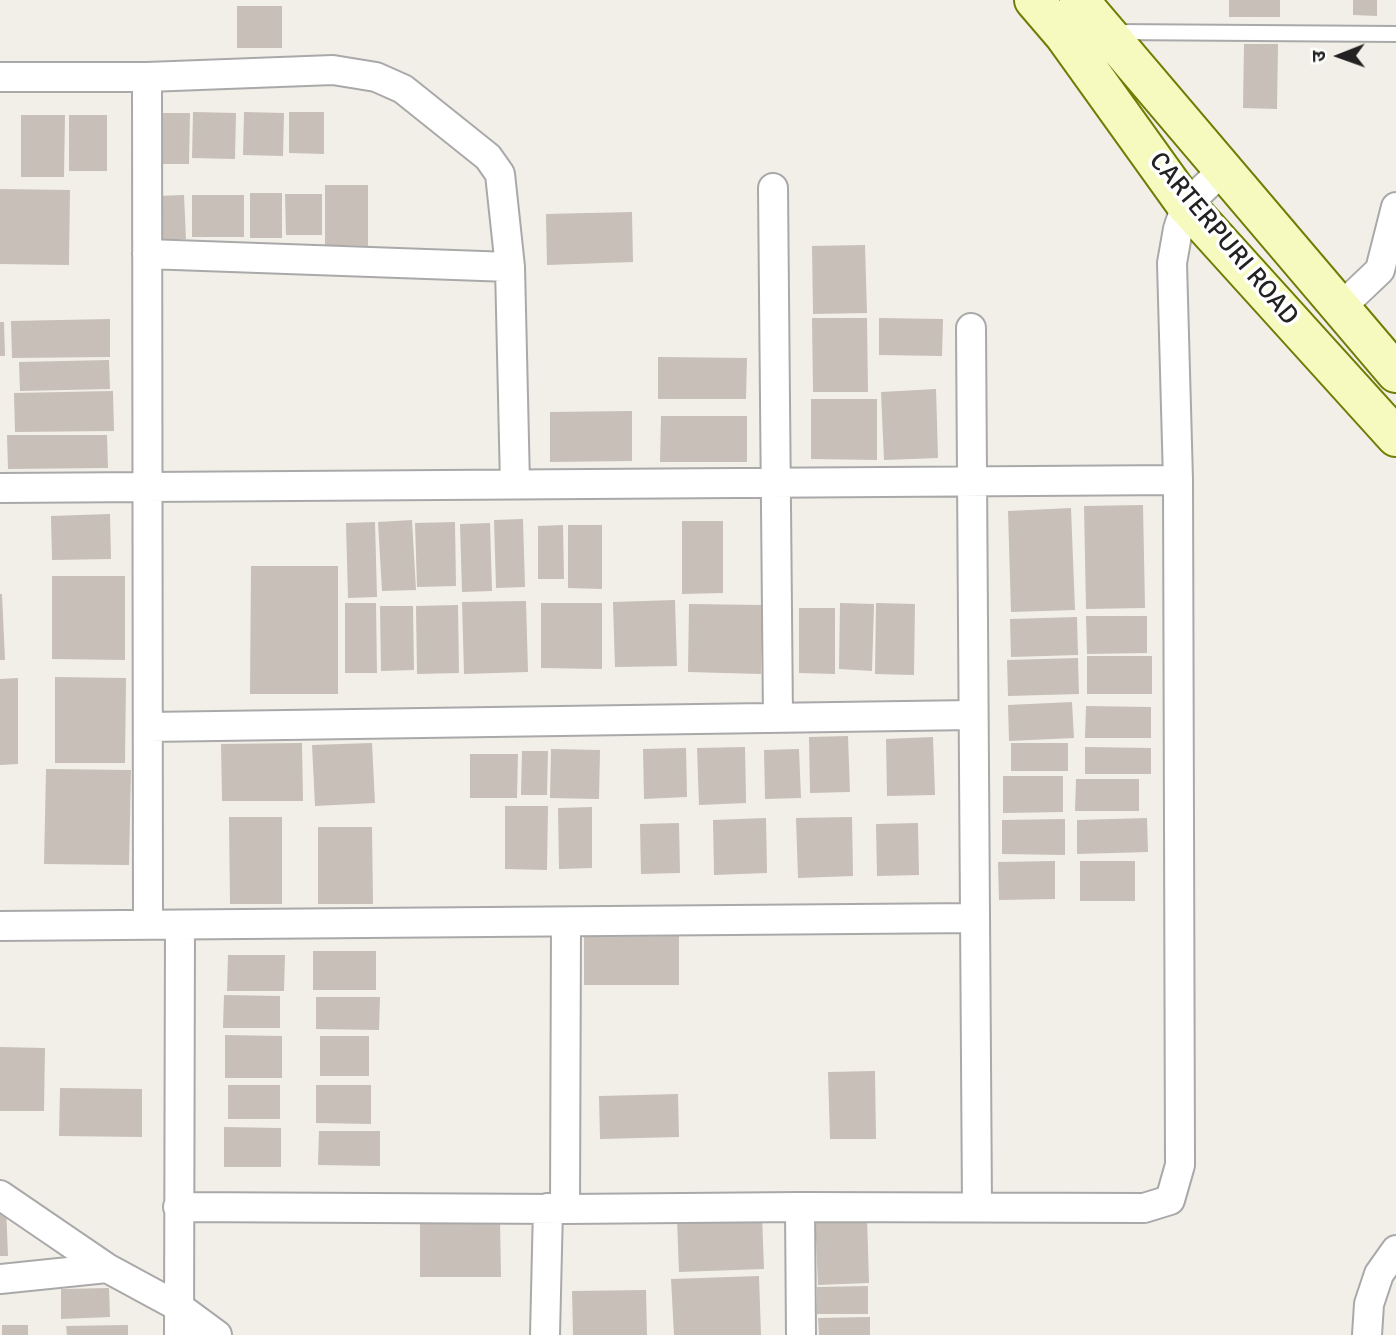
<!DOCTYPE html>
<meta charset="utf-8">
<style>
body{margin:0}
#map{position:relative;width:1396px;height:1335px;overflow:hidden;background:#f2efe9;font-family:Signika,"Noto Sans Devanagari",sans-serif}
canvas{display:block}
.north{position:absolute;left:1305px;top:21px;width:70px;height:70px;-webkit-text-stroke:5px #fff;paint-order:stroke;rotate:269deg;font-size:19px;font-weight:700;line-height:28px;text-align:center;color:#222}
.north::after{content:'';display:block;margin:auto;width:24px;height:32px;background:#222;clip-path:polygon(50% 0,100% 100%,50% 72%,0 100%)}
</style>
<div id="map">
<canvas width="1396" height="1335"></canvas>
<div class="north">उ</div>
</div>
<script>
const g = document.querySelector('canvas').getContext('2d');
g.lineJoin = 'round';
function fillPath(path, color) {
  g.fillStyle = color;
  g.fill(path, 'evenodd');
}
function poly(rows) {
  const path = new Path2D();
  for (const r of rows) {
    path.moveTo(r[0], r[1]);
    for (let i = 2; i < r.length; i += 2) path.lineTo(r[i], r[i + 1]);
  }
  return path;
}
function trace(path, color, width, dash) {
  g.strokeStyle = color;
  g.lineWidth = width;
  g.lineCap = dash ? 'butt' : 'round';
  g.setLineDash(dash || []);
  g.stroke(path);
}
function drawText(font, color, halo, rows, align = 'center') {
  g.font = font + ' Signika,sans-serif';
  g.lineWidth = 7;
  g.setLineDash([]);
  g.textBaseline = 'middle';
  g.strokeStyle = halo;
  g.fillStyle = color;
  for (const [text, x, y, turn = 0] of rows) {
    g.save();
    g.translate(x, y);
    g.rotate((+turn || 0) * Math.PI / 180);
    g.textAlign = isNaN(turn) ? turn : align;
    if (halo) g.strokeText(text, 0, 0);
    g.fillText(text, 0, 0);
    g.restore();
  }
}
fillPath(poly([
 [1229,0,1280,0,1280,17,1229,17],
 [1353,0,1377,0,1377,16,1353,15],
 [237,6,282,6,282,48,237,48],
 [1244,44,1278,44,1277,109,1243,108],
 [193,112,236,113,235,159,192,158],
 [244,112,284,113,283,156,243,155],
 [289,112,324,112,324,154,289,153],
 [153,113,190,113,189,164,153,164],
 [21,115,65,115,64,177,21,177],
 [69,115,107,115,107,171,69,171],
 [325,185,368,185,368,246,325,245],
 [0,189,70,190,69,265,0,264],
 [250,193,282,193,282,238,250,238],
 [285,194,322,194,322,235,286,235],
 [184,195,186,239,155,239,154,196],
 [192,195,244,195,244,237,192,237],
 [632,212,633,262,547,265,546,214],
 [865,245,867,313,813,314,812,246],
 [812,318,867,318,868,392,813,392],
 [879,318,943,319,942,356,879,355],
 [110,319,110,357,12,358,11,321],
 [0,322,4,322,5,356,0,356],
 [658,357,747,358,746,399,658,399],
 [109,360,110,389,20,391,19,362],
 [936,389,938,458,884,460,881,392],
 [113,391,114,431,15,432,14,393],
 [811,399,877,399,877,460,811,459],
 [632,411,632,461,550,462,550,412],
 [661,416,747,416,747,462,660,462],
 [7,435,107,435,108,468,8,469],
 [1143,505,1145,608,1086,609,1084,506],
 [1071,508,1075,610,1011,612,1008,511],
 [110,514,111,559,52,560,51,516],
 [523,519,525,587,496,588,494,520],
 [412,520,416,590,382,591,378,522],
 [682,521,723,521,723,593,682,594],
 [375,522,377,597,348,598,346,523],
 [455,522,456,586,417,587,415,523],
 [490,523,492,591,462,592,460,524],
 [563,525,564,579,538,579,538,526],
 [568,525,602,525,602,589,568,588],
 [251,566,338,566,338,694,250,694],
 [52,576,125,576,125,660,52,659],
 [0,594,2,594,5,660,0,660],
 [675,600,677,666,615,667,613,602],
 [526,601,528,672,464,674,462,602],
 [345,603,376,603,377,673,345,673],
 [541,603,602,603,602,669,541,668],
 [840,603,874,604,872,671,839,669],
 [876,603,915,604,914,675,875,674],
 [689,604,763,605,761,674,688,672],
 [458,605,459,673,417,674,416,606],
 [380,606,413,606,414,670,381,671],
 [799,608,835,608,835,674,799,673],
 [1086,616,1147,616,1147,653,1087,654],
 [1077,617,1078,655,1011,657,1010,619],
 [1087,656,1152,656,1152,694,1087,694],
 [1078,658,1079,694,1008,696,1007,660],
 [55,677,126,678,125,763,55,763],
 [18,678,18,764,0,765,0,679],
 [1072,702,1074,738,1009,741,1008,705],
 [1086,706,1151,707,1151,738,1085,738],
 [848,736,850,792,810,793,809,737],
 [933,737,935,795,887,796,886,739],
 [302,743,303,801,222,801,221,744],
 [372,743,375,803,315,806,312,745],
 [1011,743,1068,743,1068,771,1011,771],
 [745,747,746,803,699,805,697,748],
 [1085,747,1151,748,1151,774,1085,774],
 [686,748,687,797,644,799,643,749],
 [551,749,600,750,599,799,550,798],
 [799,749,801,798,765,799,764,750],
 [522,751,548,751,547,795,521,795],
 [470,754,518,754,517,798,470,798],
 [46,769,131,770,129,865,44,864],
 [1003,776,1063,776,1063,812,1003,813],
 [1076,779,1139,779,1139,811,1075,811],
 [505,806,548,806,547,870,505,869],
 [592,807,592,868,559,869,558,808],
 [229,817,282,817,282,904,230,904],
 [852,817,853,876,798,878,796,818],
 [766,818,767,873,714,875,713,820],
 [1147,818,1148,852,1077,854,1077,820],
 [1065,819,1065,855,1002,854,1002,820],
 [679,823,680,873,641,874,640,824],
 [918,823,919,875,877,876,876,824],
 [318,827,372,827,373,904,318,904],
 [1055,861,1055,899,999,900,998,862],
 [1080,861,1135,861,1135,901,1080,901],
 [679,936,679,985,584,985,584,937],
 [313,951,376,951,376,990,313,990],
 [228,955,285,955,284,991,227,991],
 [224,995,280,996,280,1028,223,1028],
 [316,997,380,997,379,1030,316,1029],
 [225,1035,282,1036,282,1078,225,1078],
 [320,1036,369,1036,369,1076,320,1076],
 [0,1047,45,1048,44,1111,0,1111],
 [875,1071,876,1139,830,1139,828,1072],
 [228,1085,280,1085,280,1119,228,1119],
 [316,1085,371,1085,371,1124,316,1123],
 [60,1088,142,1089,142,1137,59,1136],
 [678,1094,679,1137,600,1139,599,1096],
 [224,1127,281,1128,281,1167,224,1167],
 [319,1131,380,1131,380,1166,318,1165],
 [0,1205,6,1205,8,1256,0,1256],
 [762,1215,764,1269,679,1272,677,1218],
 [867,1216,869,1283,818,1285,815,1217],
 [500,1220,501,1277,420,1277,420,1221],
 [759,1276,761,1335,674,1335,671,1279],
 [868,1286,868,1314,817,1314,817,1287],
 [109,1288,110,1317,61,1319,61,1289],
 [646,1290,647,1335,573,1335,572,1291],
 [870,1317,870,1335,819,1335,818,1318],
 [2,1325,28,1325,28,1335,2,1335],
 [128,1325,128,1335,67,1335,66,1326]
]), '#c7bfb8');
const service = poly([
 [1115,32,1396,34]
]);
const minor = poly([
 [0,77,147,77,333,70,376,77,403,89,488,157,500,174,510,267,515,484],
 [147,77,148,925],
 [773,188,778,718],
 [147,254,510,267],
 [1340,308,1380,270,1396,207],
 [971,328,977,1207],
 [0,488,1178,480],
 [148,727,973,715],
 [0,926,975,918],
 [0,1195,107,1268,179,1307,217,1335],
 [178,1207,565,1209,566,922],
 [800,1207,801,1335],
 [565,1209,800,1207,1144,1208,1170,1200,1180,1165,1178,480,1172,263,1178,229,1186,205,1222,171],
 [0,1279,107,1268],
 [179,1335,180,925],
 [545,1335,548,1208],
 [1367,1335,1369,1304,1379,1274,1396,1250]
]);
const secondary = poly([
 [1034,0,1064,35,1186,205,1396,437],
 [1079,0,1396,373]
]);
trace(service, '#a9a9a9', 18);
trace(minor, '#a9a9a9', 32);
trace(secondary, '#707d05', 42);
trace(service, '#fff', 14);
trace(minor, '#fff', 28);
trace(secondary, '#f7fabf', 38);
drawText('26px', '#222', '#fff', [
 ["CARTERPURI ROAD",1223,239,50]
]);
</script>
